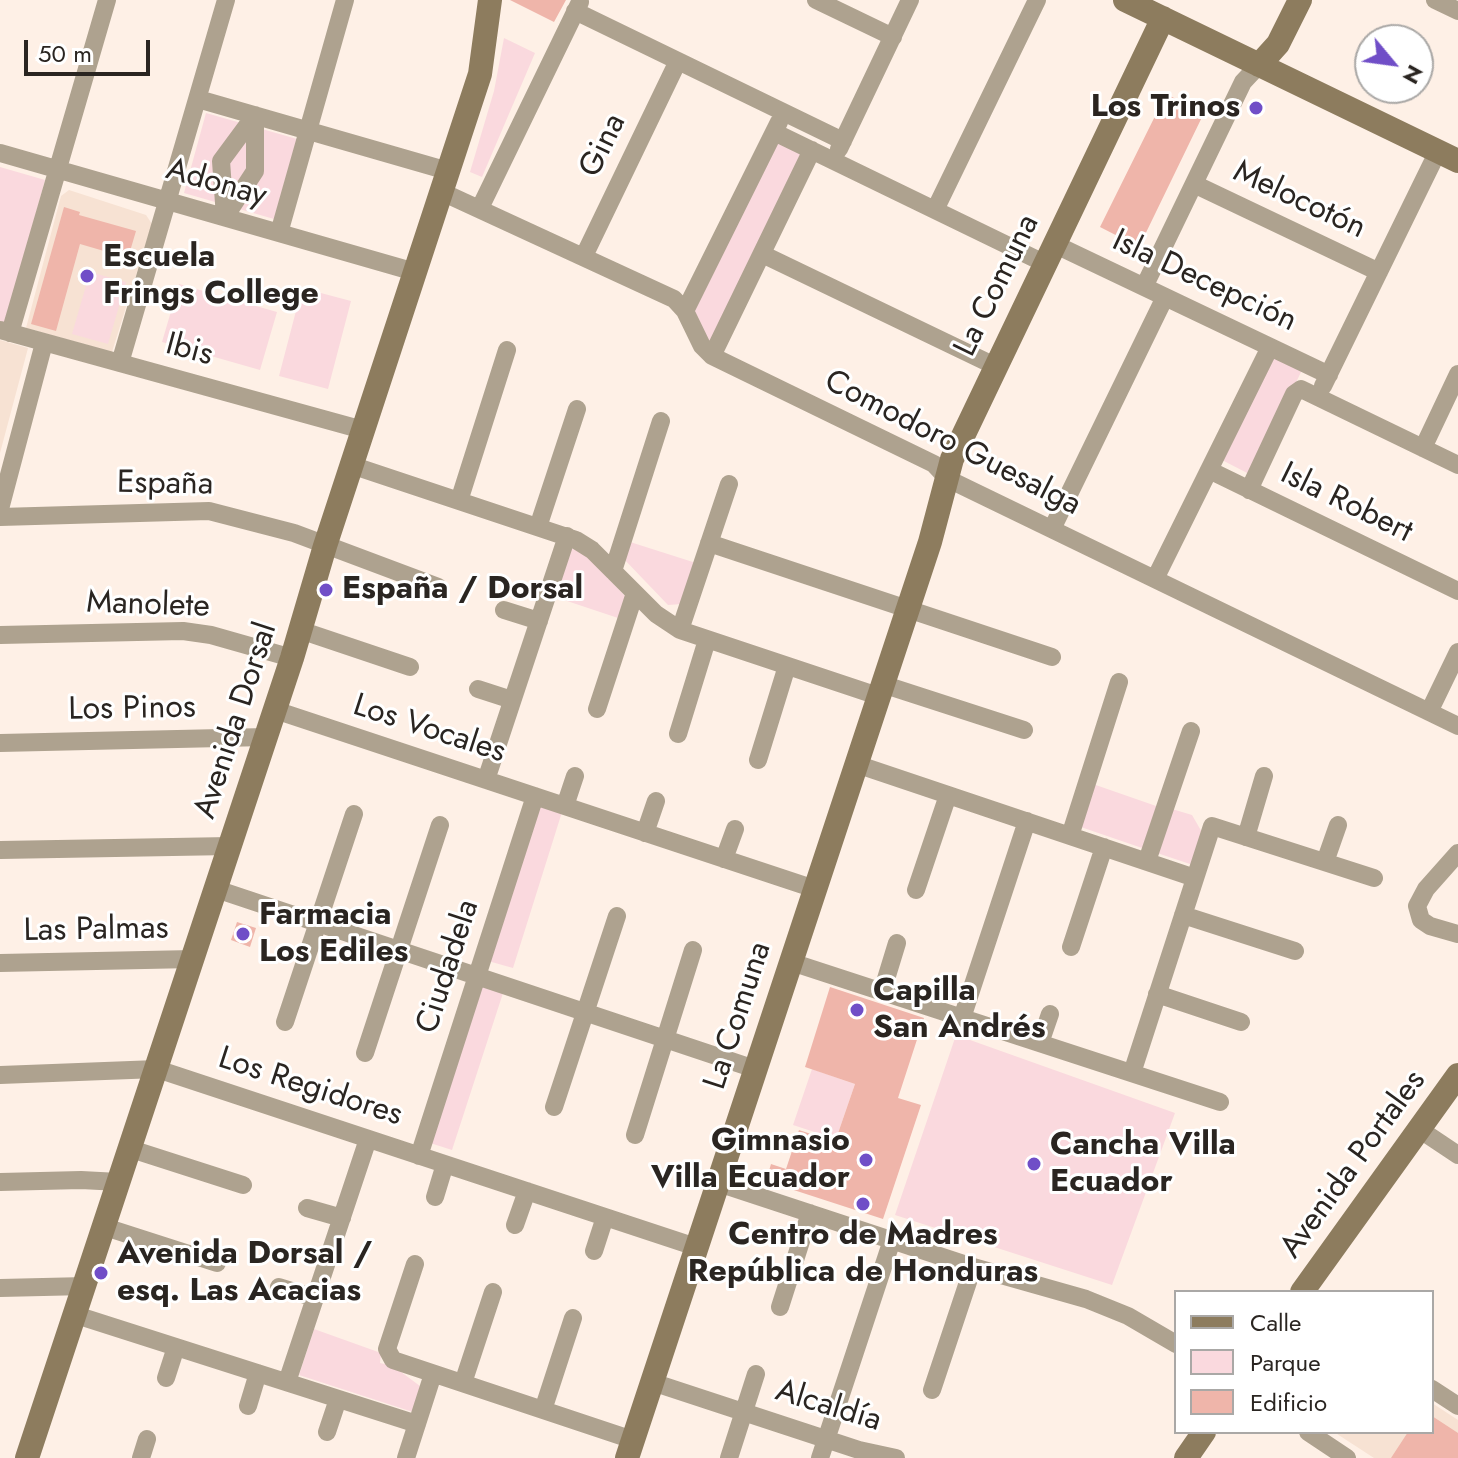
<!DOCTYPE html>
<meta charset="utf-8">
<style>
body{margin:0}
#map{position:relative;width:1458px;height:1458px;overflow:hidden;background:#fef0e6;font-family:Jost,sans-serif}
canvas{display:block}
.legend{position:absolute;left:1174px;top:1290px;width:260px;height:144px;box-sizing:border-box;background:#fff;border:2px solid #aaa8a6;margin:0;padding:10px 14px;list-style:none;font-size:24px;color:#2a2521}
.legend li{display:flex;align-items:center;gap:16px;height:40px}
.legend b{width:40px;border:2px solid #aaa8a6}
.north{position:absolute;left:1354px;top:24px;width:80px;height:80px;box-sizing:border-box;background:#fff;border:2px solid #aaa8a6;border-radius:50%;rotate:119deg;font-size:22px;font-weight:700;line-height:32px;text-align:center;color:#2a2521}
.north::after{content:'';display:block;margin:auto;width:28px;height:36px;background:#704ec7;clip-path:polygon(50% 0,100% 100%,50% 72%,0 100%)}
.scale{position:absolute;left:24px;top:40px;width:126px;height:36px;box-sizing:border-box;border:4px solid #2a2521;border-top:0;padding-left:10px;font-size:24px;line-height:28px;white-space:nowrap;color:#2a2521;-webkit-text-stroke:6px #fff;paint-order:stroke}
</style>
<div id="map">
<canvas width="1458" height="1458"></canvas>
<ul class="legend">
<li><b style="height:10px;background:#8d7c5e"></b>Calle</li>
<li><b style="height:22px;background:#fad9de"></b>Parque</li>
<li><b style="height:22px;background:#efb5aa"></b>Edificio</li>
</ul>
<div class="north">N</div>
<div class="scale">50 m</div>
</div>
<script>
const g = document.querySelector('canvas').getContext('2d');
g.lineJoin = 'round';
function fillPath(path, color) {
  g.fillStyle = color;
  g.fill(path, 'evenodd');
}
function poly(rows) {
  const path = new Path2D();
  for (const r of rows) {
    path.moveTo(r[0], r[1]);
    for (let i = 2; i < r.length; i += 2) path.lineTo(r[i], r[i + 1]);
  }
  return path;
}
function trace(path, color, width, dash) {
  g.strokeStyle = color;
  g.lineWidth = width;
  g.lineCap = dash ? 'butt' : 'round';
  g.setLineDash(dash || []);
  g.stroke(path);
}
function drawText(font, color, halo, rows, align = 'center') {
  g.font = font + ' Jost,sans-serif';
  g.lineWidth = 6;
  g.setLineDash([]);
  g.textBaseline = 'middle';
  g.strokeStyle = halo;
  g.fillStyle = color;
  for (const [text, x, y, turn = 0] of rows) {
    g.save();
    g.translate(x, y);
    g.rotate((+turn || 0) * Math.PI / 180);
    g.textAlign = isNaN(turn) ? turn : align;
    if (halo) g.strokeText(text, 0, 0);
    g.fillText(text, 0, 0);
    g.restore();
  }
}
fillPath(poly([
 [69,190,146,215,152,224,112,352,26,328,61,196],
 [0,340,28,348,0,453],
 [1432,1403,1458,1420,1458,1458,1374,1458,1334,1432,1432,1432]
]), '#f7e2d3');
fillPath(poly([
 [504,38,535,53,482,177,470,172,494,91],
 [206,113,297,139,274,219,184,193],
 [774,141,805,156,713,344,705,339,690,308],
 [0,167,45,180,5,326,0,324],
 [90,272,126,282,108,344,72,334],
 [179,284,277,312,260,370,162,342],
 [302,288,351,301,328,389,279,376],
 [1274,356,1302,370,1251,475,1222,460],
 [627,541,696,563,682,604,668,605,622,557],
 [567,549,577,549,589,558,627,598,621,619,552,596],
 [1090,783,1159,807,1145,849,1075,825],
 [537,805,562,812,513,968,488,961],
 [1172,809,1192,815,1203,834,1193,865,1157,853],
 [480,984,503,993,452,1150,427,1142],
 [956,1035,1175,1113,1112,1285,895,1215],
 [812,1069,855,1084,836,1139,793,1125],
 [314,1329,381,1353,380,1363,393,1366,420,1386,416,1413,299,1375]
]), '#fad9de');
fillPath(poly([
 [510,0,566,0,554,22],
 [1166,94,1204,113,1139,247,1100,227],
 [64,207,80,212,79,215,136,231,128,258,80,244,56,331,31,324],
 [237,922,256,928,250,947,231,940],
 [830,987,924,1018,898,1098,921,1105,883,1219,766,1181,771,1164,786,1169,799,1130,835,1142,855,1084,805,1067],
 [1432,1416,1458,1433,1458,1458,1391,1458,1408,1432,1432,1432]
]), '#efb5aa');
trace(poly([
 [816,0,893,37],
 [1435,0,1458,11],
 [575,11,843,141],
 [198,99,448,171],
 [255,115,255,171,225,217,221,161,255,115],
 [774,132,1044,263],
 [839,149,910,0],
 [0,153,415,272],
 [1194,184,1379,272],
 [442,192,674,299,685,311,702,346,712,356,934,464,948,479,1458,726],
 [480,208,580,2],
 [935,210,1037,0],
 [279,233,345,0],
 [1054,244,1329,375],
 [762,254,995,366],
 [584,256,678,61],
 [1144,287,1243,82,1259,65],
 [685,311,779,122],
 [0,330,363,430],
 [10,333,107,0],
 [712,356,812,150],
 [120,363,226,0],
 [1323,386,1438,151],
 [1423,448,1458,374],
 [351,465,576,540,592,550,656,614,680,630,878,696],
 [1209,470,1458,591],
 [1249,490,1294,394,1301,389,1458,465],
 [459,501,507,350],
 [0,509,44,343],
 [0,517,209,511,294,533,438,587],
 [538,527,577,409],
 [1052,529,1165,297],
 [709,543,1052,657],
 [613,571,661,421],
 [1155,579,1270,347],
 [504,610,539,621],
 [300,630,410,667],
 [680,630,729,484],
 [0,635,183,631,211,635,292,658],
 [882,684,1024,730],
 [478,689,512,700],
 [597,709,635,593],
 [275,710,815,889],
 [1429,712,1458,652],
 [678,734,707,640],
 [0,743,266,737],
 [758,760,787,666],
 [856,764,1195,878],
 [486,780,567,536],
 [565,806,575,776],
 [645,833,656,801],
 [1070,836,1119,682],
 [1246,837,1264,776],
 [0,850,230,846],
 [1458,853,1426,889,1417,906,1421,920,1430,926,1458,934],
 [724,859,735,829],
 [1147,861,1191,731],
 [1325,862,1338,825],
 [216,889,755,1069],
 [916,890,948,795],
 [1183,915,1295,951],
 [1071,947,1104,847],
 [791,962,1220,1102],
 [0,963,193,959],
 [882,992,897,943],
 [1157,994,1241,1022],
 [962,1018,1027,821],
 [285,1022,354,814],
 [1040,1043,1050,1014],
 [365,1053,440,825],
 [1132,1073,1212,826,1374,878],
 [0,1075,157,1069,696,1247],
 [554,1107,617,916],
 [1419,1129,1458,1155],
 [635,1135,693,950],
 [131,1149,243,1185],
 [419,1156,535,796],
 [0,1182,81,1180,119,1182],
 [718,1183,973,1267,1086,1299,1128,1316,1176,1344],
 [435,1197,445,1164],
 [307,1208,342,1218],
 [515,1225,527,1191],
 [105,1227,217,1263],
 [594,1251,605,1217],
 [415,1264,387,1349,393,1360,633,1440],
 [279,1287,315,1298],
 [0,1288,86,1286],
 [780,1307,810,1213],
 [76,1315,417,1424],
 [166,1378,176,1347],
 [287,1382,368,1139],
 [652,1382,859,1450,896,1458],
 [463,1383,493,1292],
 [1432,1389,1458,1406],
 [932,1390,973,1267],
 [248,1406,258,1373],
 [543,1410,573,1318],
 [327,1432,338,1399],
 [1308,1432,1347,1458],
 [141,1458,147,1439],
 [406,1458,433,1374],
 [729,1458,756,1374],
 [820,1458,892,1240]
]), '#aea28f', 18);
trace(poly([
 [1125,0,1458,161],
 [1259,65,1278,44,1300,0],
 [1302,1292,1458,1075],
 [27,1458,292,658,325,546,480,74,490,0],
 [627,1458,930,542,952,459,1163,18],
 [1186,1458,1204,1432]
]), '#8d7c5e', 24);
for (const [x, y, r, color] of [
 [1256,108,8,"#704ec7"],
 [87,276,8,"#704ec7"],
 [326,590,8,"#704ec7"],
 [243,934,8,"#704ec7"],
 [857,1010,8,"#704ec7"],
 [866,1160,8,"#704ec7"],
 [1034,1164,8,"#704ec7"],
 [863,1204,8,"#704ec7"],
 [101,1273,8,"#704ec7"]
]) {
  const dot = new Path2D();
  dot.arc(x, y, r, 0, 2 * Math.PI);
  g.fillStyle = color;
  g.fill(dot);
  trace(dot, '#fff', 3);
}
drawText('bold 32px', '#2a2521', '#fff', [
 ["Los Trinos",1240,108,"right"],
 ["Escuela",103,258],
 ["Frings College",103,295],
 ["España / Dorsal",342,590],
 ["Farmacia",259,916],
 ["Los Ediles",259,953],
 ["Capilla",873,992],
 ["San Andrés",873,1029],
 ["Gimnasio",850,1142,"right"],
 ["Villa Ecuador",850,1179,"right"],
 ["Cancha Villa",1050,1146],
 ["Ecuador",1050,1183],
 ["Centro de Madres",863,1236,"center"],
 ["República de Honduras",863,1273,"center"],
 ["Avenida Dorsal /",117,1255],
 ["esq. Las Acacias",117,1292]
], 'left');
drawText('32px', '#2a2521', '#fff', [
 ["Gina",604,146,-64],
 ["Adonay",216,184,16],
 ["Melocotón",1299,201,25],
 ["Isla Decepción",1204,282,25],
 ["La Comuna",998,286,-64],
 ["Ibis",189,351,15],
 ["Comodoro Guesalga",952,444,27],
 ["España",165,485,1],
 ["Isla Robert",1346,504,26],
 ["Manolete",148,606,2],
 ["Los Pinos",132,710,-1],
 ["Avenida Dorsal",237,721,-72],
 ["Los Vocales",429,730,18],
 ["Las Palmas",96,931,-1],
 ["Ciudadela",449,967,-72],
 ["La Comuna",739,1016,-72],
 ["Los Regidores",310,1088,18],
 ["Avenida Portales",1354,1165,-54],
 ["Alcaldía",828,1407,17]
]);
</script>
